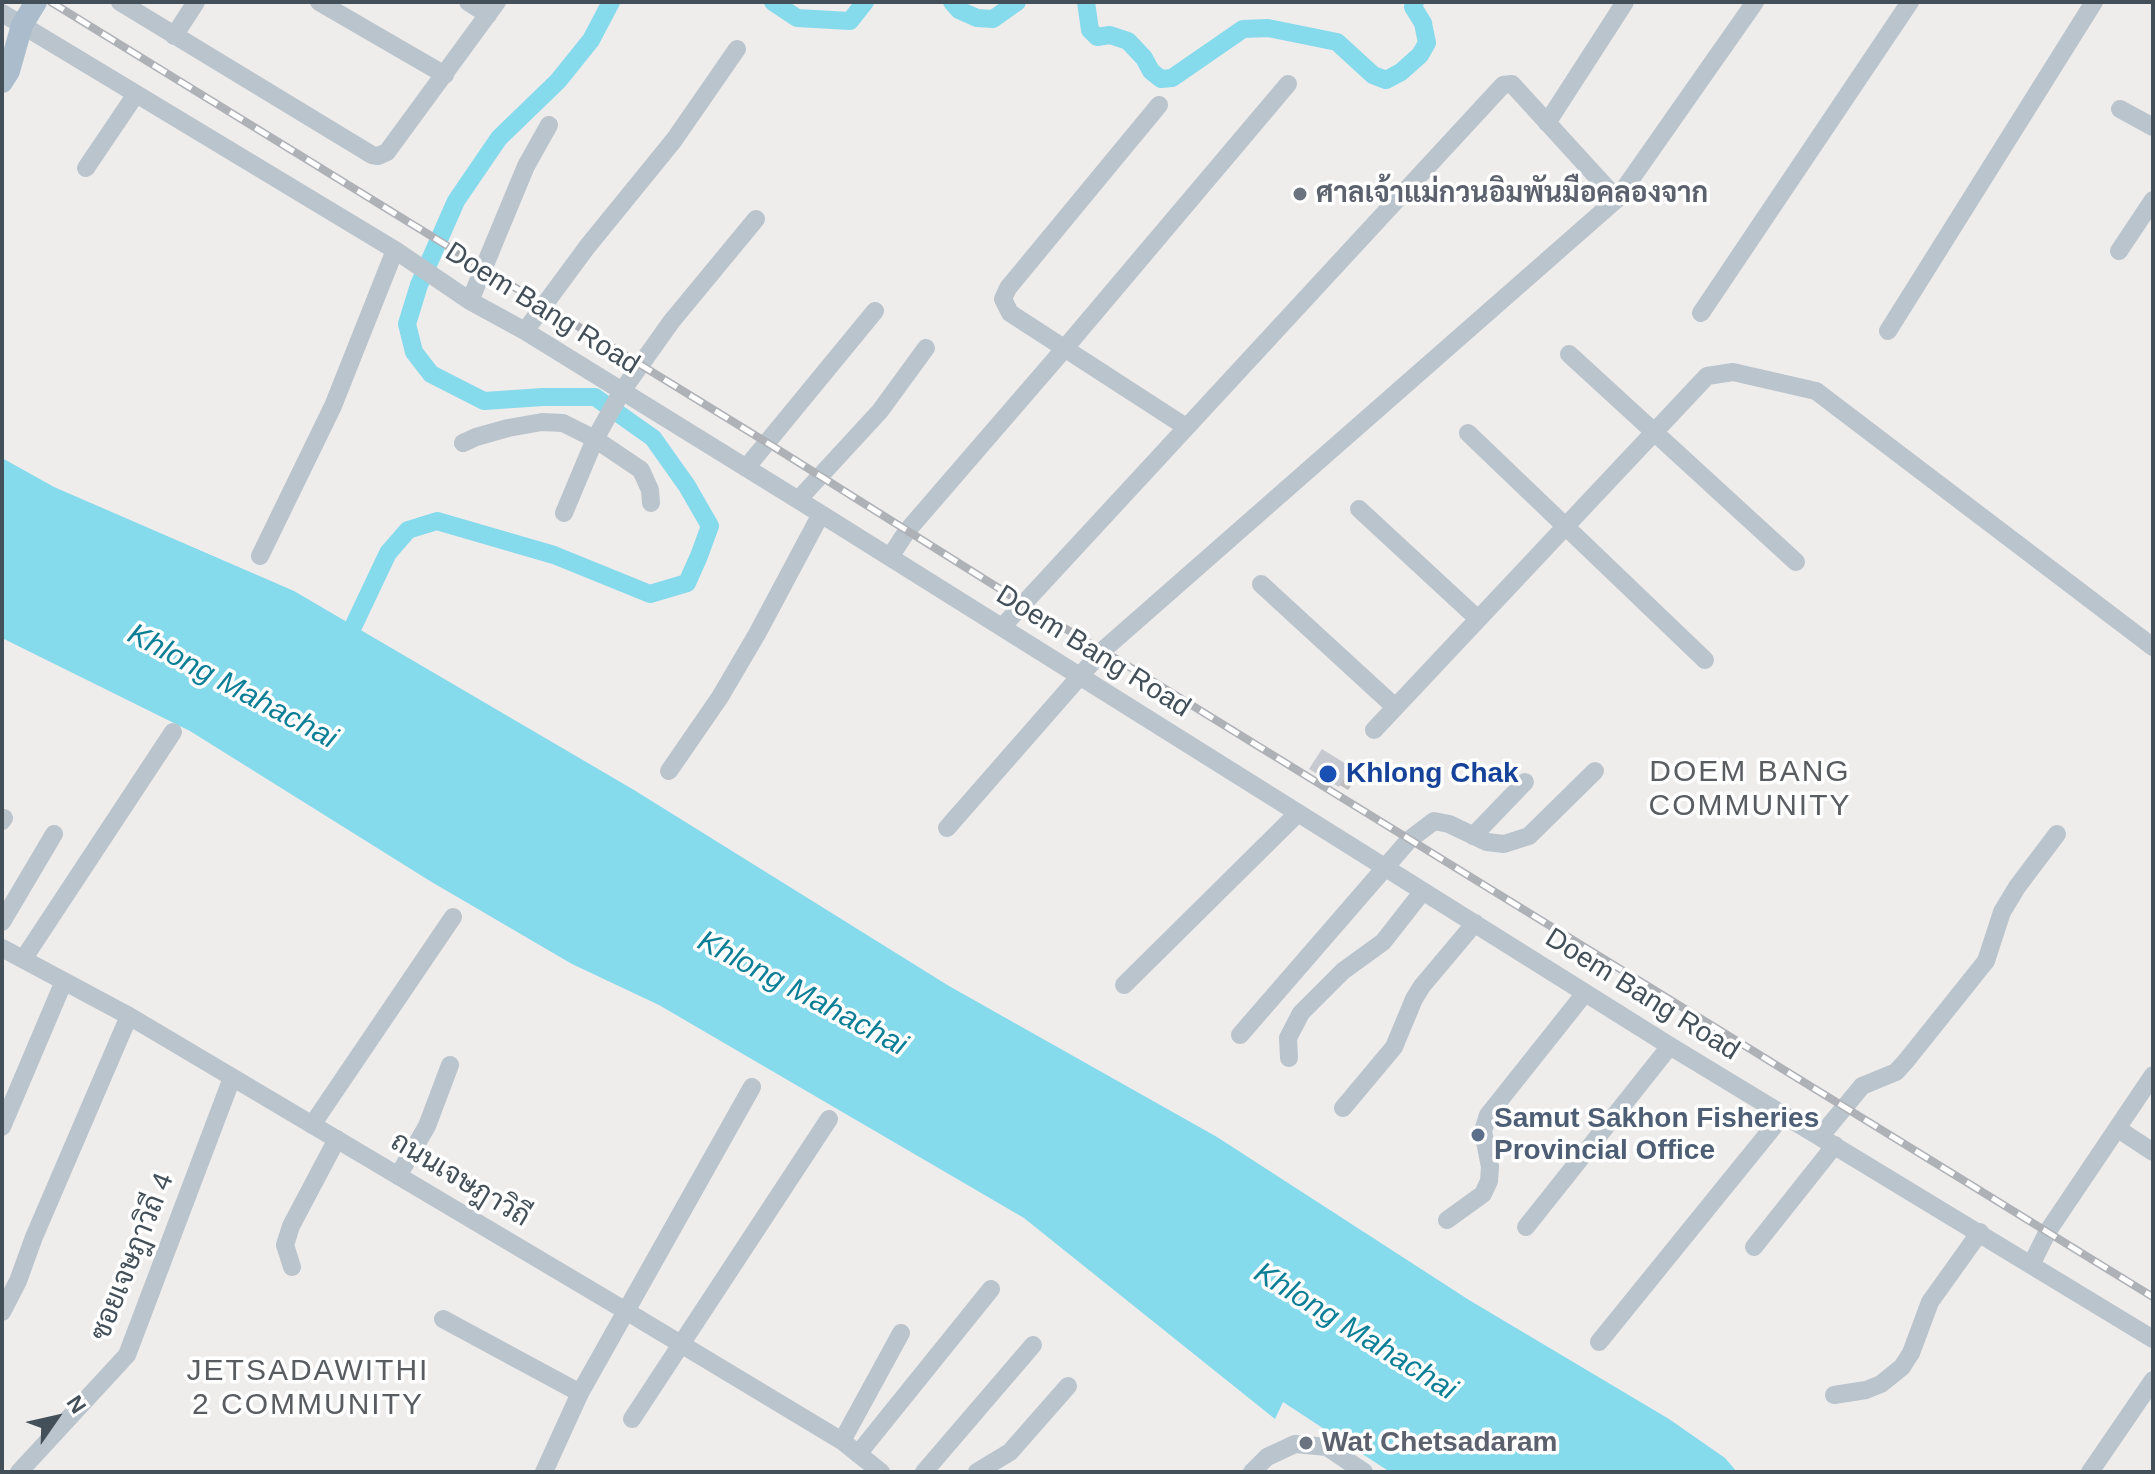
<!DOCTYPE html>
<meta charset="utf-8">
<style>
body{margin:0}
#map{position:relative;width:2155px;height:1474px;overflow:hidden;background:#efecec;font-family:Helvetica,sans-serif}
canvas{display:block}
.frame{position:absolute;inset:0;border:4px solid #445059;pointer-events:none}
.north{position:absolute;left:16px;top:1378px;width:80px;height:80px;-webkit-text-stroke:6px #fff;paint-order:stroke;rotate:56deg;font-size:22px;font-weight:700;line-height:32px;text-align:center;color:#445059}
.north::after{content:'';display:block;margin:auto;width:28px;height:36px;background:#445059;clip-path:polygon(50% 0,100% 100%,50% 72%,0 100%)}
</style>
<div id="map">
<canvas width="2155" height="1474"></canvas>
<div class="frame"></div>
<div class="north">N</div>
</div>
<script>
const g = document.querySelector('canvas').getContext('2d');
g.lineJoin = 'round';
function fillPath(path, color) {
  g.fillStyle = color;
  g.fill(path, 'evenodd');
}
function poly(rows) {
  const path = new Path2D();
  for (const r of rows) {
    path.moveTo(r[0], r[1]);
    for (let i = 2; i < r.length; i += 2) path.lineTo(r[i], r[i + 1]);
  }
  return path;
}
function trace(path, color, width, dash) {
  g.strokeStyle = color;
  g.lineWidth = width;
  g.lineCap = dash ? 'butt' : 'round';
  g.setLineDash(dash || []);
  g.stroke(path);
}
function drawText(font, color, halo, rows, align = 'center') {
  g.font = font + ' Helvetica,Sarabun,sans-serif';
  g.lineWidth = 7;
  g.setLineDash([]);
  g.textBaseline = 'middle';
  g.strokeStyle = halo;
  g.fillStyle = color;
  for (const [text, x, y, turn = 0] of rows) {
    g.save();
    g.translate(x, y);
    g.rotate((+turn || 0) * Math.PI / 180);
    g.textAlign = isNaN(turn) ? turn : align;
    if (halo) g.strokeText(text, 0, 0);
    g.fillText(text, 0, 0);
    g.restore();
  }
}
fillPath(poly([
 [2,458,54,487,294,591,634,790,949,986,1217,1137,1469,1300,1669,1419,1725,1458,1737,1472,1390,1472,1283,1402,1275,1419,1024,1218,659,1005,572,964,430,881,190,731,2,638]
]), '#85daec');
fillPath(poly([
 [1322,751,1359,774,1348,790,1312,768]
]), '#0003');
trace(poly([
 [773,2,797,18,850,21,865,2],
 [952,2,959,10,977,18,993,19,1017,2],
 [1086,2,1090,30,1097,37,1110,35,1128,41,1144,58,1151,71,1161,79,1172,78,1243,29,1268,28,1337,42,1373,75,1386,80,1401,72,1420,55,1427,43,1423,23,1413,7,1415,2],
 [343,648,388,553,408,530,437,521,554,555,650,594,687,583,699,556,710,526,687,486,653,438,595,397,543,397,484,401,431,374,414,352,407,324,419,285,456,201,499,138,558,81,591,40,611,2]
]), '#85daec', 18);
fillPath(poly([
 [1322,749,1351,767,1339,787,1309,769]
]), '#c6c9cf');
trace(poly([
 [120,2,372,155,378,156,387,152,497,2],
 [319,2,445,75],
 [468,2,488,15],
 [2,13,395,250,470,301,525,331,821,514,1670,1046,2153,1339],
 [174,36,196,2],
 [1159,105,1008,288,1003,299,1010,313,1186,427],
 [2120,109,2153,127],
 [1547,123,1625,2],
 [86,168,136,94],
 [2119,251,2153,200],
 [470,301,526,166,549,125],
 [1701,313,1910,2],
 [525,331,587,247,674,140,737,49],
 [1888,331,2094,2],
 [1569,354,1796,562],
 [1468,433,1705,660],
 [463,443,476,437,508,428,542,422,563,423,595,439,622,391,671,322,756,219],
 [746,468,875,311],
 [798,500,880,411,926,348],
 [1359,509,1478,619],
 [564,513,595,439,641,470,650,490,651,503],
 [260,556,333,406,395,250],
 [890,557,907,531,1065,348,1288,84],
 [1261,584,1395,707],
 [1002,627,1503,85,1512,84,1617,199],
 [1374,730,1707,376,1733,372,1816,391,2153,647],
 [669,771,720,697,757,634,821,514],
 [2,821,4,818],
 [947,828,1102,651,1617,199,1755,2],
 [1473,836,1525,782],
 [2,922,54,834],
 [2,948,129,1016,626,1311,842,1441,881,1472],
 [24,958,173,732],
 [1124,985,1298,813],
 [1240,1035,1409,840,1434,821,1449,824,1487,842,1504,844,1529,836,1595,771],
 [1289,1058,1288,1038,1301,1013,1343,971,1383,942,1423,891],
 [1343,1108,1394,1047,1414,999,1422,986,1475,923],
 [312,1125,453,917],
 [2,1127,64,981],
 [2118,1129,2153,1152],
 [1820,1137,1862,1086,1896,1072,1906,1061,1986,961,2002,912,2017,887,2057,834],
 [398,1176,427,1126,450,1065],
 [1447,1220,1483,1194,1489,1181,1490,1167,1483,1131,1488,1115,1585,993],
 [1526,1227,1670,1046],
 [1754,1247,1835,1145],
 [2032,1263,2048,1231,2153,1075],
 [292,1267,285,1245,291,1226,337,1139],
 [2,1312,18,1281,34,1237,129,1016],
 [443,1319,580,1393],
 [1599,1342,1783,1115],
 [1834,1395,1866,1390,1881,1384,1902,1367,1911,1353,1930,1302,1980,1232],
 [632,1419,829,1119],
 [842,1441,901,1333],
 [858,1454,991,1289],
 [19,1472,127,1355,232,1078],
 [544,1472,580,1393,752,1087],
 [924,1472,1033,1345],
 [977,1472,1010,1452,1068,1386],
 [1252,1472,1267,1457,1295,1444,1327,1447,1364,1472],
 [2090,1472,2153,1380]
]), '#bac4cc', 18);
trace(poly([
 [2,82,9,71,22,25,36,2]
]), '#abbdcc', 22);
const rail = poly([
 [51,2,766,442,1024,604,1128,666,2153,1297]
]);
trace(rail, '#aeb2b7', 8);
trace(rail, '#fff', 5, [15]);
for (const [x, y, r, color] of [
 [1300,194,8,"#6b7280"],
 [1328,774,10,"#1a4fb4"],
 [1478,1135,8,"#5c6f8a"],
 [1306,1443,8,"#6b7280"]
]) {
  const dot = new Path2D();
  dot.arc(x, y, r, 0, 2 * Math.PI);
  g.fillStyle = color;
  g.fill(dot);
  trace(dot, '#fff', 3);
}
drawText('bold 28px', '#5b616d', '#fff', [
 ["ศาลเจ้าแม่กวนอิมพันมือคลองจาก",1316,194],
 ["Wat Chetsadaram",1322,1443]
], 'left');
drawText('28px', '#445059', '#fff', [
 ["Doem Bang Road",542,309,32],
 ["Doem Bang Road",1093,652,32],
 ["Doem Bang Road",1642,995,32],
 ["ถนนเจษฎาวิถี",460,1180,31],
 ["ซอยเจษฎาวิถี 4",133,1257,-68]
]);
drawText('bold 28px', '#164399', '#fff', [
 ["Khlong Chak",1346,774]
], 'left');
drawText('bold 28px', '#4e5e75', '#fff', [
 ["Samut Sakhon Fisheries",1494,1119],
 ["Provincial Office",1494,1151]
], 'left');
drawText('italic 30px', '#0c7f97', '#fff', [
 ["Khlong Mahachai",232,687,28],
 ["Khlong Mahachai",802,994,28],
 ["Khlong Mahachai",1355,1332,32]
]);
g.letterSpacing = '2px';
drawText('30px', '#595d61', '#fff', [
 ["DOEM BANG",1750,773],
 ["COMMUNITY",1750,807],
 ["JETSADAWITHI",308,1372],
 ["2 COMMUNITY",308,1406]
]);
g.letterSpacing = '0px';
</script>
